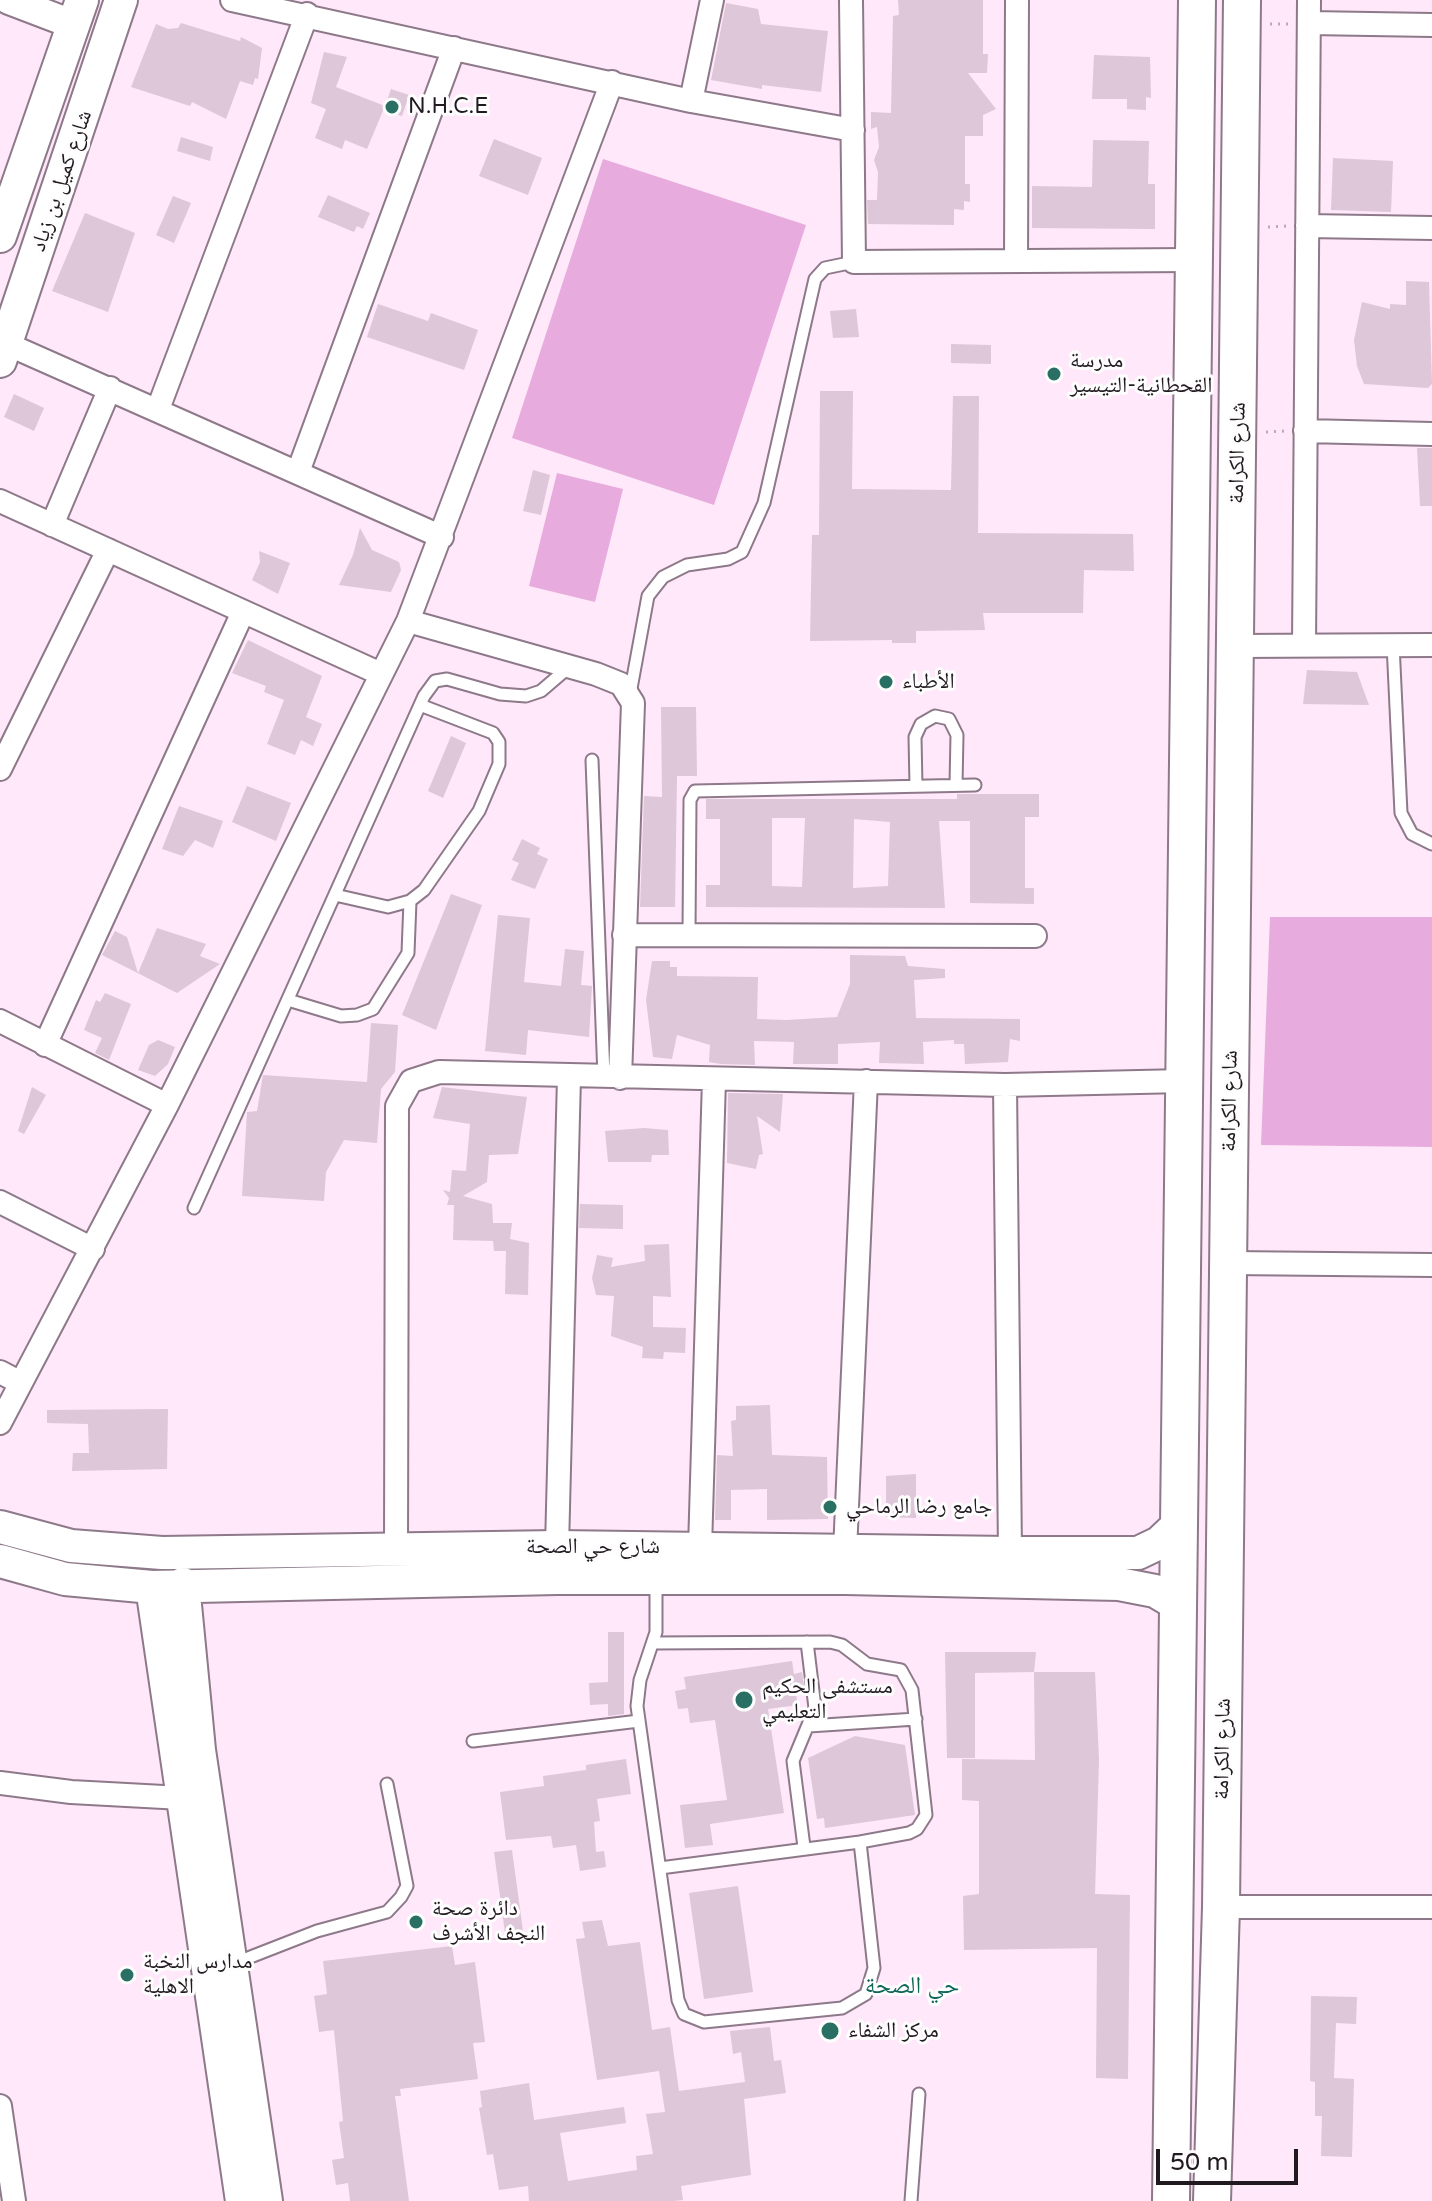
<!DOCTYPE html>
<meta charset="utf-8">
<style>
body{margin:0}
#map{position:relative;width:1432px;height:2201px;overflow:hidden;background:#fee8f9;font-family:"Varela Round",sans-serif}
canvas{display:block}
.scale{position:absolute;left:1156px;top:2149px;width:142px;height:36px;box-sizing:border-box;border:4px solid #20191f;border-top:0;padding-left:10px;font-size:24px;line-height:28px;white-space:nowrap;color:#20191f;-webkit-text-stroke:6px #fdfdfd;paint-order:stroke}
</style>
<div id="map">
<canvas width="1432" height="2201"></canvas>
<div class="scale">50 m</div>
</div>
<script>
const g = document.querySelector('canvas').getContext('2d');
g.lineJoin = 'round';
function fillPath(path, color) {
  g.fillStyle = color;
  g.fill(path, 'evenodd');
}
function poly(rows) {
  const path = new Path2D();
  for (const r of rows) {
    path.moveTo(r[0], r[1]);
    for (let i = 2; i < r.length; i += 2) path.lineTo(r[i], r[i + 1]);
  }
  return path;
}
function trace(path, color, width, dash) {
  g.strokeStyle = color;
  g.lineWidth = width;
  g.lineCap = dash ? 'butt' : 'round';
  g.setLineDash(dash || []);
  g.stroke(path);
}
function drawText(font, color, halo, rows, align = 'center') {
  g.font = font + ' "Varela Round","Noto Naskh Arabic",sans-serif';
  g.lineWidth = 6;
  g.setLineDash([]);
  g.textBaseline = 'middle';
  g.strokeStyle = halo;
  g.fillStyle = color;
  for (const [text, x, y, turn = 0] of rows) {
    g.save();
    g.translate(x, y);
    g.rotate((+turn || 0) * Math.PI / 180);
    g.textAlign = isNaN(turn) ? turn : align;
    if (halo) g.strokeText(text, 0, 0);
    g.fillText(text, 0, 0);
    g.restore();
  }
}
fillPath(poly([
 [603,159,806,225,714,505,512,438],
 [557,473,623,489,595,602,529,586],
 [1270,917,1432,917,1432,1147,1261,1145]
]), '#e8abdd');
fillPath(poly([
 [898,0,983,0,983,54,988,54,987,73,968,73,996,109,983,115,983,136,965,136,965,184,970,184,970,202,964,201,964,210,954,209,954,225,868,224,867,200,877,200,878,172,874,160,879,147,877,127,871,129,871,112,891,113,893,16,899,15],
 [726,3,758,9,761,24,828,31,821,92,762,85,762,89,711,80],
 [181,23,240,41,241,37,262,48,258,79,255,78,253,85,240,81,226,119,192,102,190,106,131,87,156,24,168,29,178,28],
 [324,52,347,57,336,87,385,106,367,149,345,140,342,149,315,138,326,109,311,103],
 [1094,55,1150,57,1151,98,1146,97,1146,110,1127,109,1127,99,1092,99],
 [391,89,409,95,402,116,384,110],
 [181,137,213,147,210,161,177,151],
 [494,139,542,158,528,195,479,176],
 [1093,140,1149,141,1148,184,1155,184,1155,229,1032,228,1032,186,1092,187],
 [1333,158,1393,161,1391,212,1331,210],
 [328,195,370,213,363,229,357,226,354,232,318,217],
 [173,196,191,203,174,243,156,235],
 [85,213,135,233,108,312,52,291],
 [1406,281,1429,282,1432,384,1428,388,1364,384,1357,366,1354,340,1362,302,1390,309,1390,304,1406,305],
 [378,304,428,321,431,313,478,330,464,370,367,337],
 [856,309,859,337,833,338,830,311],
 [951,344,991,345,991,364,951,363],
 [820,391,853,391,852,489,951,490,953,396,979,396,978,533,1133,534,1134,571,1084,570,1083,613,983,613,985,630,916,631,916,643,892,643,892,640,810,641,812,535,819,535],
 [14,394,44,408,34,431,4,417],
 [1417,448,1432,448,1432,506,1420,506],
 [533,470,550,475,541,515,523,511],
 [360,528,372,550,399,562,401,570,391,592,339,585,353,555],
 [259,551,290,563,278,594,252,580,260,562],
 [248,640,322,676,306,717,322,724,313,746,301,740,295,755,267,744,284,700,264,692,266,686,232,673],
 [1307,670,1357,672,1369,705,1303,704],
 [661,707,696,707,697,776,677,776,675,907,640,907,644,796,662,797],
 [451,736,466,743,443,798,428,791],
 [247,786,291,803,276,841,232,822],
 [957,794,1039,794,1039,817,1025,817,1025,888,1034,888,1034,904,970,903,970,821,939,821,945,908,706,907,706,885,720,885,720,819,706,819,706,799,957,799],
 [772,818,805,818,802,887,772,886],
 [854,819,890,822,888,886,853,888],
 [179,806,223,821,213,848,195,840,183,856,162,849],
 [522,839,540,848,537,854,548,859,535,889,511,880,519,863,512,860],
 [451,894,482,905,436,1030,402,1015],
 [498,915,530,918,524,982,561,986,565,949,584,951,581,985,592,986,589,1037,528,1030,526,1055,485,1051],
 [157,928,206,944,200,956,220,964,177,993,102,955,115,931,127,937,138,973],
 [850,955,905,956,908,966,945,969,945,978,914,980,916,1018,1020,1019,1020,1041,1010,1039,1008,1062,965,1064,964,1044,954,1044,954,1040,923,1042,924,1064,879,1063,880,1042,838,1044,838,1064,793,1064,794,1042,754,1041,755,1065,721,1064,709,1062,710,1045,677,1035,672,1059,653,1057,646,1000,652,961,670,961,670,967,677,967,677,976,758,977,757,1019,786,1020,837,1017,850,984],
 [105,993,131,1004,109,1060,95,1053,102,1038,84,1030,96,1000,100,1002],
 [371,1023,398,1025,395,1072,381,1089,377,1143,344,1140,326,1172,324,1201,242,1196,247,1112,257,1111,263,1075,367,1082],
 [158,1040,175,1047,168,1064,155,1076,138,1070,149,1045],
 [32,1087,46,1095,24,1134,18,1131],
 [442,1087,527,1097,518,1154,489,1155,487,1182,463,1196,492,1204,493,1223,512,1223,510,1239,529,1243,528,1295,505,1294,506,1251,494,1251,493,1241,453,1240,454,1205,447,1205,449,1198,443,1190,450,1192,452,1170,466,1171,470,1124,433,1118],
 [728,1093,783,1094,780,1132,757,1116,763,1154,759,1155,756,1169,727,1163],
 [644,1128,668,1130,669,1155,652,1155,651,1162,608,1162,605,1131],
 [580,1204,623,1205,623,1229,579,1228],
 [669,1244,671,1297,653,1296,653,1327,686,1328,685,1353,664,1352,663,1359,642,1358,643,1347,611,1336,614,1296,596,1295,592,1278,597,1255,613,1258,611,1267,645,1261,644,1245],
 [770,1405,772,1455,827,1457,828,1519,767,1520,767,1489,731,1490,731,1520,715,1520,717,1455,733,1456,731,1421,736,1420,736,1406],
 [168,1409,167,1469,72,1471,73,1453,89,1453,88,1424,47,1423,47,1410],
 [916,1474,916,1518,886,1517,886,1476],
 [608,1632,624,1632,624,1714,608,1716,608,1704,590,1705,589,1683,608,1682],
 [945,1652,1036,1652,1034,1672,975,1673,975,1758,947,1758],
 [792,1661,794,1674,802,1672,805,1693,796,1694,798,1705,768,1709,784,1813,710,1824,713,1845,685,1848,680,1805,727,1800,715,1720,690,1723,688,1708,678,1709,675,1691,686,1689,684,1677],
 [1034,1672,1095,1672,1099,1760,1095,1894,1130,1895,1128,2079,1096,2078,1097,1948,964,1950,963,1896,979,1894,979,1801,962,1800,962,1759,1035,1760],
 [855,1736,905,1745,915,1815,825,1828,824,1818,817,1819,808,1758],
 [626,1759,631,1794,597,1799,600,1821,594,1822,596,1852,604,1851,606,1867,580,1871,576,1845,553,1848,551,1836,506,1840,500,1792,544,1786,543,1776,586,1770,586,1765],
 [512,1850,523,1931,505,1933,494,1852],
 [738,1886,753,1992,704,1999,689,1893],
 [602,1920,608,1946,640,1942,652,2030,670,2027,679,2091,745,2082,741,2052,733,2054,730,2031,770,2027,774,2061,781,2060,786,2093,744,2099,751,2175,681,2186,683,2200,674,2201,529,2201,528,2186,499,2190,493,2154,487,2155,479,2108,482,2107,480,2091,529,2083,534,2120,624,2107,626,2123,560,2133,568,2181,637,2170,636,2156,653,2154,646,2114,665,2112,659,2071,597,2080,576,1939,585,1938,582,1922],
 [452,1946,455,1965,475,1962,485,2042,473,2043,478,2079,400,2089,401,2096,395,2096,409,2201,350,2201,348,2183,336,2185,332,2160,344,2158,339,2122,343,2121,334,2030,319,2032,314,1996,327,1994,323,1961],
 [1311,1996,1357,1997,1356,2024,1336,2023,1334,2078,1354,2079,1352,2157,1321,2156,1322,2116,1315,2116,1315,2082,1310,2081]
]), '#ddc7d8');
const service = poly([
 [1393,644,1401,813,1412,834,1432,844],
 [630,694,648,596,663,577,687,565,728,559,742,552,764,503,815,279,825,268,854,262],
 [592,760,604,1077],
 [916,786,915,737,921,724,935,716,949,719,957,735,956,785],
 [335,895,388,907,410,901,424,890,479,811,499,764,499,742,493,733,420,705],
 [689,932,690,800,695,791,975,785],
 [288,1000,341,1016,357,1015,373,1009,408,953,410,901],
 [194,1208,424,696,435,681,447,679,500,694,526,696,541,691,569,667],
 [656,1583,656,1632,640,1680,637,1706,678,2000,684,2014,704,2022,842,2008,866,1994,874,1968,860,1842],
 [653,1643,830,1642,842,1645,867,1664,901,1670,912,1690,926,1815,917,1829,909,1833,860,1842,660,1868],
 [809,1726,916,1719],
 [473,1741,639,1721],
 [804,1847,793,1761,815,1708,807,1642],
 [235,1963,317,1931,387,1912,401,1897,407,1886,387,1784],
 [911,2201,919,2094]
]);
const minor = poly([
 [232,0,691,101,853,130],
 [851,0,854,262,1194,260],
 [1309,23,1432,25],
 [691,101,712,0],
 [1307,226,1432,228],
 [1016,261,1017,0],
 [7,344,442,537],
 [158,409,307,14],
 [1305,431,1432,434],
 [298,472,454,48],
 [0,501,381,674],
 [52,525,110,388],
 [408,621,596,674,621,684,633,703,620,1078],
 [1304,644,1309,0],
 [1236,646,1432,645],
 [0,769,108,550],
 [624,935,1035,936],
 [0,1021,167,1105],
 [45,1045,243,612],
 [1005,1085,1010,1553],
 [0,1202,93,1249],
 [1229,1263,1432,1265],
 [0,1372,21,1383],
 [0,1423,167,1105,408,621,612,82],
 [557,1547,569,1077],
 [396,1548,397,1106,411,1081,439,1072,1005,1085,1184,1081],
 [700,1548,714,1079],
 [845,1551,866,1081],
 [0,1783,71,1792,182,1798],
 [1221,1907,1432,1907],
 [0,2106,14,2201]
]);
const tertiary = poly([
 [9,0,72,24]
]);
const secondary = poly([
 [0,236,82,0],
 [0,361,121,0],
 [0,1527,71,1546,162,1553,557,1547,1010,1553,1138,1553,1159,1543,1179,1524],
 [0,1561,65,1579,152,1587,557,1578,845,1578,1119,1584,1155,1591,1177,1604],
 [183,1584,199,1750,266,2201],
 [152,1587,242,2201]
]);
const primary = poly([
 [1171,2201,1197,0],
 [1212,2201,1221,1907,1242,0]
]);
trace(service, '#8d7989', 15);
trace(minor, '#8d7989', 26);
trace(tertiary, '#8d7989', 32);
trace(secondary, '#8d7989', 36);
trace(primary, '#8d7989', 40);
trace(poly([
 [1270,24,1291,24],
 [1268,227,1288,226],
 [1266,432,1286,431]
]), '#bba9b7', 3, [2, 6]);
trace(service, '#fff', 11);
trace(minor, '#fff', 22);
trace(tertiary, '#fff', 28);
trace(secondary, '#fff', 32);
trace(primary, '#fff', 36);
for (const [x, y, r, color] of [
 [392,107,8,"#2a6f63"],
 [1054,374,8,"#2a6f63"],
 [886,682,8,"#2a6f63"],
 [830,1507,8,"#2a6f63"],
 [744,1700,10,"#2a6f63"],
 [416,1922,8,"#2a6f63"],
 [127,1975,8,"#2a6f63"],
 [830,2031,10,"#2a6f63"]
]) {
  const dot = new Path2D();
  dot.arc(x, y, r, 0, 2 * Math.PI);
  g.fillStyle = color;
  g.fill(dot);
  trace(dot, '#fdfdfd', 3);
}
drawText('22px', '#20191f', '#fdfdfd', [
 ["N.H.C.E",408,107],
 ["مدرسة",1070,361],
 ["القحطانية-التيسير",1070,386],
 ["الأطباء",902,682],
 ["جامع رضا الرماحي",846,1507],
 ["مستشفى الحكيم",762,1687],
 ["التعليمي",762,1712],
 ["دائرة صحة",432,1909],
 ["النجف الأشرف",432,1934],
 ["مدارس النخبة",143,1962],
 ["الاهلية",143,1987],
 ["مركز الشفاء",848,2031]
], 'left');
drawText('22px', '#20191f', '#fdfdfd', [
 ["شارع كميل بن زياد",62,181,-71],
 ["شارع الكرامة",1238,453,-89],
 ["شارع الكرامة",1230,1101,-89],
 ["شارع حي الصحة",593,1547],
 ["شارع الكرامة",1223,1749,-89]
]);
drawText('24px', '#0d6658', '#fdfdfd', [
 ["حي الصحة",912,1987]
]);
</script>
